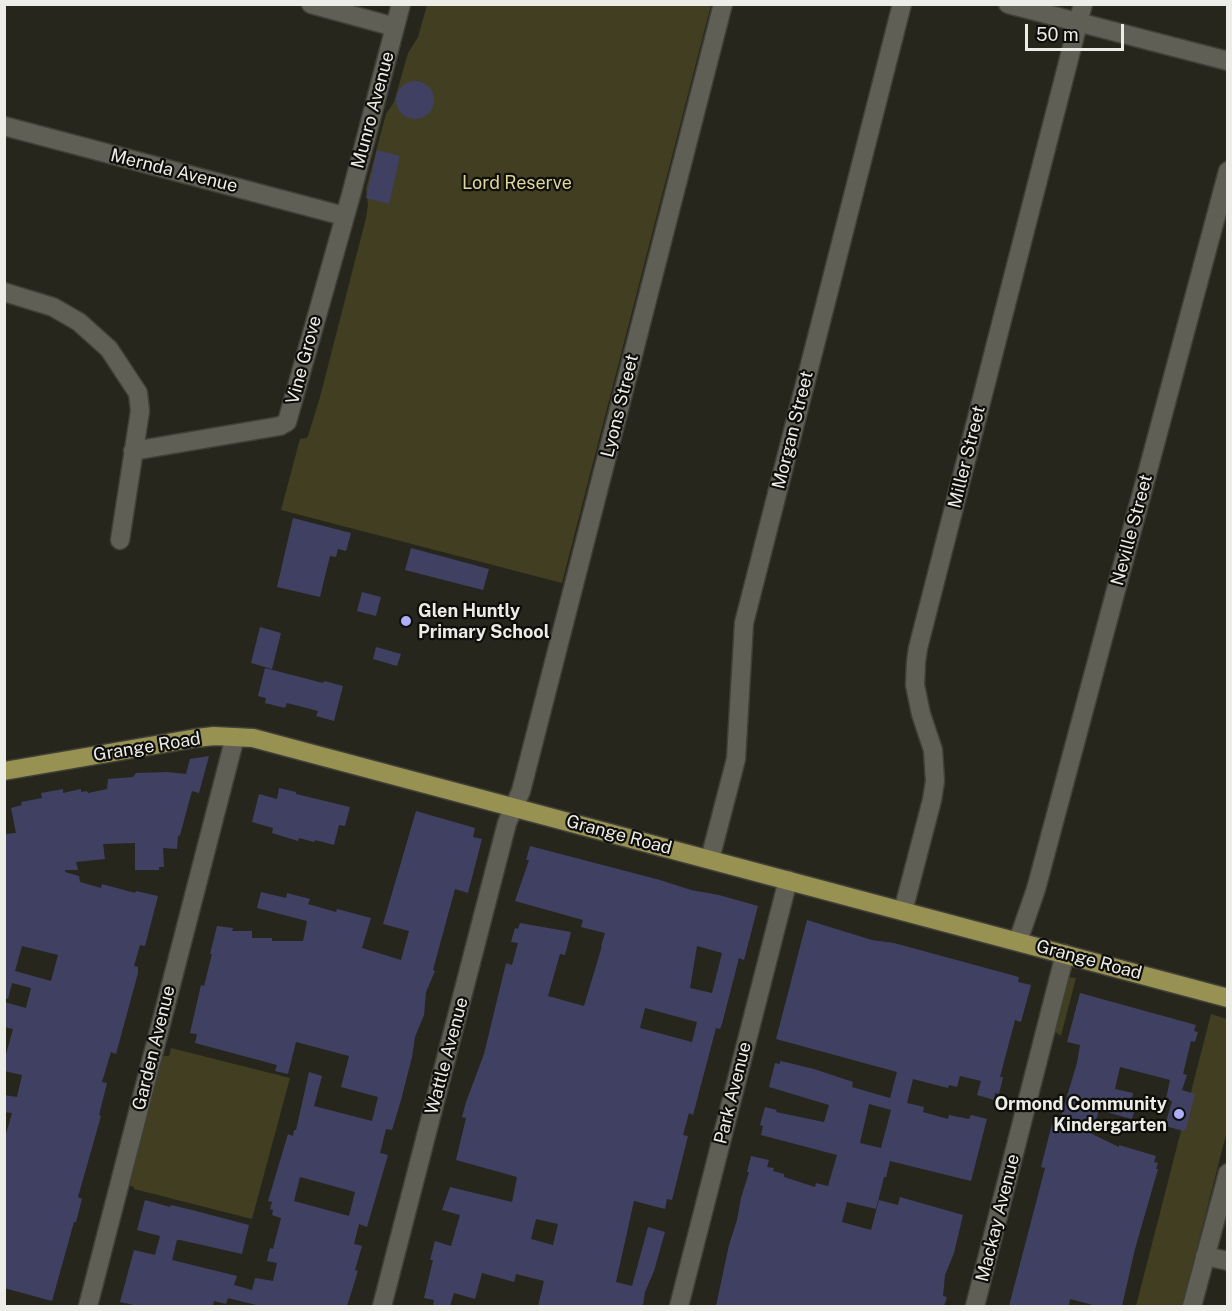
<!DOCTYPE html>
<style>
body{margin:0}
#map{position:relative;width:1232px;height:1311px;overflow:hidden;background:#26261d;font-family:"Public Sans",sans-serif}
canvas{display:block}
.frame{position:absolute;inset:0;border:6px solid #edede8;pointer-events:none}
.scale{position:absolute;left:1025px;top:24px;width:99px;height:27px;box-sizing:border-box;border:3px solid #edede8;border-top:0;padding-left:8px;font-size:18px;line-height:21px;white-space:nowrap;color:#edede8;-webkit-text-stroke:4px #0f0e0b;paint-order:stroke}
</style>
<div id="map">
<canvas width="1232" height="1311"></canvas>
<div class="frame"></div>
<div class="scale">50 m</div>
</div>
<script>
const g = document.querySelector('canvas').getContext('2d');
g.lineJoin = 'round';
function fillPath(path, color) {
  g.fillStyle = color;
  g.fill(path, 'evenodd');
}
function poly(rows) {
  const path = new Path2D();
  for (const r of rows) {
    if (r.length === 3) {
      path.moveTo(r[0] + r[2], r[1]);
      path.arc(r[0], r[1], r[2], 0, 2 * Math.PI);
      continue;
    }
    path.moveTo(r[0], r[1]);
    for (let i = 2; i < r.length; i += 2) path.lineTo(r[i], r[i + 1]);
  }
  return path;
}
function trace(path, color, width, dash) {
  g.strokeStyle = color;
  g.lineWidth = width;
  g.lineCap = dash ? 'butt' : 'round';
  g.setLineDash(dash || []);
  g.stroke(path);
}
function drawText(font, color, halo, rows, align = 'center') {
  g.font = font + ' "Public Sans",sans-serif';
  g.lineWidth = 4.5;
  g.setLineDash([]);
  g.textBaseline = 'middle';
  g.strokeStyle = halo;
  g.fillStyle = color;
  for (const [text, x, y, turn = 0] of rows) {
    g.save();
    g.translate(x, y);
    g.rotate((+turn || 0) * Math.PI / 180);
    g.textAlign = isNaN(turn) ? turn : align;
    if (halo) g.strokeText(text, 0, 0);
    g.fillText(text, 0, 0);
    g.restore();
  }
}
fillPath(poly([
 [427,5,711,5,562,583,281,510,300,439,306,438,308,436,320,397,366,218,368,205,366,189,386,114,394,102,408,53,418,37],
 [1068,977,1076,978,1061,1036,1054,1031],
 [1211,1014,1227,1019,1227,1131,1182,1306,1136,1306],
 [171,1048,290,1078,252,1219,134,1189,134,1187,129,1185,161,1056,169,1056]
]), '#413e22');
fillPath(poly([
 [415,100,19],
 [377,150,400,156,389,204,366,198],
 [293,518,351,533,346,551,338,549,336,557,330,556,320,597,277,587],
 [411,548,489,569,483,590,405,570],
 [362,592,381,597,376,616,357,611],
 [260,627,281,633,272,669,251,663],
 [376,647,401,654,397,666,373,659],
 [265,668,323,683,324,681,343,686,334,721,316,716,318,711,287,703,285,708,265,703,266,698,258,696],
 [209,756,199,793,192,791,180,835,178,836,177,849,163,848,164,867,159,867,159,870,135,870,135,843,103,844,105,859,76,862,78,870,65,870,65,872,79,876,80,882,101,888,102,884,135,893,136,891,158,896,145,946,140,945,134,966,138,967,138,973,116,1054,111,1052,102,1082,107,1083,99,1115,101,1116,78,1197,82,1199,76,1222,74,1222,52,1301,4,1288,4,1141,12,1113,4,1112,4,1095,17,1097,22,1075,4,1071,4,1062,13,1029,4,1027,4,1002,26,1008,31,988,12,983,8,999,4,998,4,834,16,833,11,808,22,805,21,802,42,798,41,793,63,789,63,793,81,789,81,792,87,791,88,793,107,789,108,779,133,777,136,773,167,772,186,774,190,759],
 [22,946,58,955,51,981,15,971],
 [279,788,296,792,296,794,350,807,345,826,339,825,334,845,315,840,314,842,299,838,298,841,272,833,273,828,252,822,259,794,277,799],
 [416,811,475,828,473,837,482,839,468,893,455,889,433,970,435,971,426,992,424,1015,415,1037,412,1057,401,1100,392,1130,386,1129,380,1153,388,1155,367,1227,359,1224,354,1244,362,1246,355,1270,358,1271,347,1306,260,1306,228,1298,226,1304,214,1301,213,1306,138,1306,120,1302,134,1250,155,1255,160,1236,137,1230,145,1200,170,1207,171,1205,192,1210,249,1225,242,1254,180,1240,177,1240,172,1260,237,1276,234,1285,252,1290,255,1278,273,1281,277,1263,267,1261,270,1248,273,1249,281,1218,272,1215,273,1210,270,1209,272,1202,268,1201,288,1134,293,1136,294,1130,296,1130,309,1072,322,1076,314,1106,372,1121,378,1097,341,1087,349,1056,296,1042,288,1074,275,1071,277,1065,195,1043,197,1034,190,1033,201,985,204,986,212,954,210,954,217,926,233,928,232,931,252,931,252,938,272,938,272,941,303,941,307,921,257,908,261,892,286,898,287,893,310,899,308,904,336,912,337,909,371,918,362,948,401,960,409,931,383,924],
 [300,1177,355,1192,349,1216,294,1201],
 [530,846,660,880,691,890,719,895,758,906,744,960,739,958,722,1024,720,1029,716,1028,693,1115,689,1113,683,1135,688,1136,672,1200,667,1199,665,1209,634,1201,616,1282,632,1286,648,1227,665,1232,654,1271,645,1292,643,1306,538,1306,544,1281,516,1274,514,1282,482,1273,475,1299,454,1293,450,1306,433,1305,434,1300,424,1298,433,1260,430,1260,435,1241,451,1246,460,1215,442,1210,450,1187,512,1202,517,1177,456,1160,466,1118,462,1117,466,1102,484,1054,506,963,512,965,518,943,511,942,515,928,518,929,520,923,571,932,565,955,560,954,548,996,584,1006,602,946,601,946,605,933,581,927,583,920,515,901,529,860,526,860],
 [697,946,722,953,712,993,690,988],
 [645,1008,697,1022,692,1042,640,1028],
 [536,1219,558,1224,553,1245,531,1239],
 [807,920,872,940,894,943,1019,977,1018,982,1031,985,1021,1022,1015,1020,1000,1077,1003,1077,999,1094,995,1093,994,1100,977,1095,981,1081,960,1076,957,1087,949,1085,948,1088,913,1079,907,1103,924,1107,923,1112,948,1119,949,1115,969,1119,971,1115,987,1119,971,1181,890,1161,886,1177,884,1177,876,1209,847,1202,842,1222,871,1230,879,1200,898,1205,900,1197,963,1215,954,1253,945,1275,943,1296,947,1297,944,1306,716,1306,729,1245,737,1220,741,1198,749,1172,747,1172,751,1156,769,1160,767,1167,774,1168,773,1171,784,1174,784,1177,815,1187,816,1183,828,1186,837,1155,761,1135,763,1126,760,1125,765,1107,777,1110,776,1112,824,1122,829,1105,769,1087,775,1063,780,1064,780,1061,785,1062,814,1069,853,1082,852,1087,890,1098,897,1072,776,1039],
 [869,1104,891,1110,881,1148,860,1143],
 [1080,993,1196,1025,1194,1031,1198,1032,1195,1042,1191,1041,1183,1074,1187,1075,1182,1090,1195,1094,1186,1129,1184,1131,1165,1126,1172,1101,1166,1099,1170,1080,1120,1067,1115,1089,1133,1093,1131,1104,1136,1105,1132,1119,1099,1110,1092,1134,1119,1147,1119,1145,1156,1156,1154,1162,1158,1163,1156,1169,1158,1169,1135,1249,1122,1306,1097,1306,1070,1299,1069,1306,1009,1306,1045,1168,1041,1167,1052,1124,1058,1126,1077,1063,1080,1045,1067,1042]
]), '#404063');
const minor = poly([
 [311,4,395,27],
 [1008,4,1228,61],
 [4,126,344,216],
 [4,292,53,307,79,322,109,349,138,393,140,411,120,540],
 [133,451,280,426,287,422,351,195,401,4],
 [710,859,736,759,744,623,902,4],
 [903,911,932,800,935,781,933,750,921,714,915,685,916,662,918,648,1083,4],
 [1018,941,1036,889,1228,171],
 [1205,1256,1228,1261],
 [88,1306,235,737],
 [382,1306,507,823,521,791,723,4],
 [679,1306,788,880],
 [975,1306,1065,954],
 [1192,1306,1228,1173]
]);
const major = poly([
 [4,771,196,738,214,736,253,738,1228,998]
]);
trace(minor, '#404038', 21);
trace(major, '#404038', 21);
trace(minor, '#605f56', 18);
trace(major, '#979251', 18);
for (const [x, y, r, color] of [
 [406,621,6,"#adaffb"],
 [1179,1114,6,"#adaffb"]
]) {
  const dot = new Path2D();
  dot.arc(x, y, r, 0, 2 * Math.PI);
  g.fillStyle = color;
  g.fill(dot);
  trace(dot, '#0f0e0b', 2);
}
drawText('18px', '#edede8', '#0f0e0b', [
 ["Munro Avenue",373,110,-75],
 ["Mernda Avenue",174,171,14],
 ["Vine Grove",304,360,-75],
 ["Lyons Street",620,406,-76],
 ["Morgan Street",793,430,-76],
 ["Miller Street",967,457,-76],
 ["Neville Street",1132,530,-75],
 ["Grange Road",147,747,-9],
 ["Grange Road",619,835,15],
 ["Grange Road",1089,960,15],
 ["Garden Avenue",154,1048,-76],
 ["Wattle Avenue",447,1056,-75],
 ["Park Avenue",733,1093,-76],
 ["Mackay Avenue",998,1218,-76]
]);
drawText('18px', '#ddd893', '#0f0e0b', [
 ["Lord Reserve",517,183]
]);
drawText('bold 18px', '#edede8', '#0f0e0b', [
 ["Glen Huntly",418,611],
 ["Primary School",418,632],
 ["Ormond Community",1167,1104,"right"],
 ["Kindergarten",1167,1125,"right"]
], 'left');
</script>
